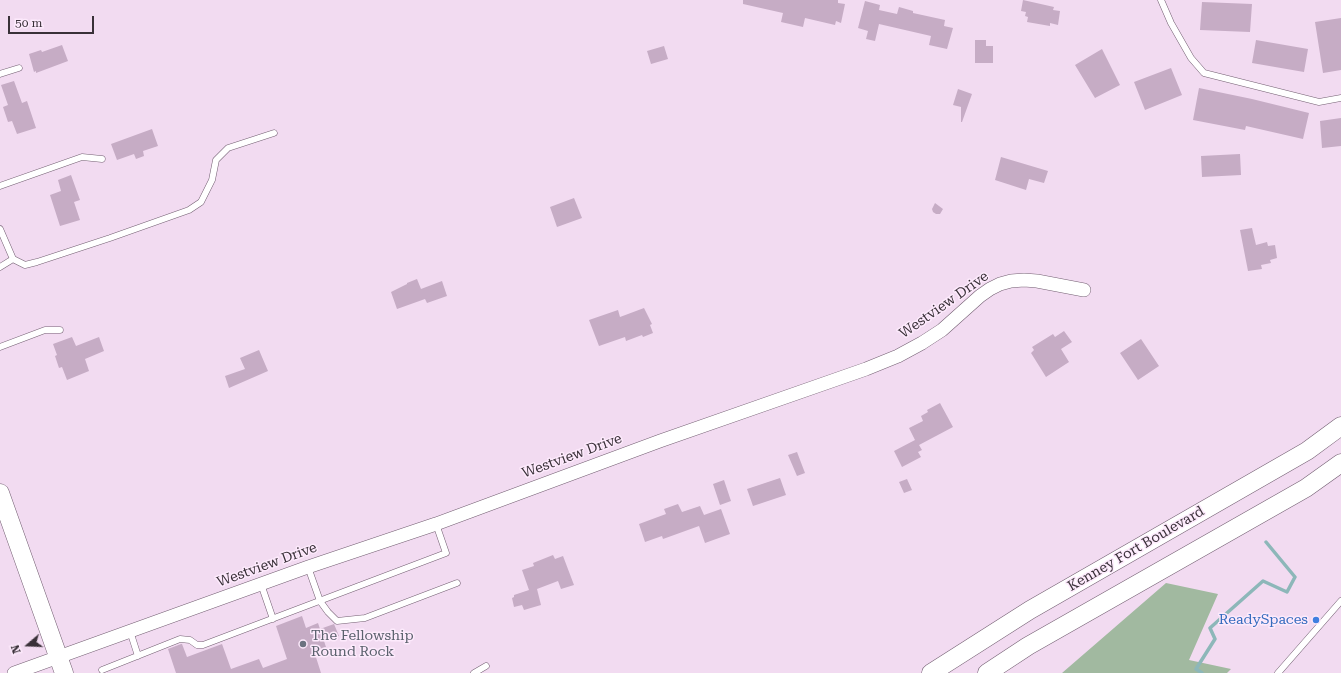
<!DOCTYPE html>
<style>
body{margin:0}
#map{position:relative;width:1341px;height:673px;overflow:hidden;background:#f2dbf1;font-family:"Roboto Serif",serif}
canvas{display:block}
.north{position:absolute;left:8px;top:625px;width:40px;height:40px;-webkit-text-stroke:3px #fdeafc;paint-order:stroke;rotate:251deg;font-size:11px;font-weight:700;line-height:16px;text-align:center;color:#393038}
.north::after{content:'';display:block;margin:auto;width:14px;height:18px;background:#393038;clip-path:polygon(50% 0,100% 100%,50% 72%,0 100%)}
.scale{position:absolute;left:8px;top:16px;width:86px;height:18px;box-sizing:border-box;border:2px solid #393038;border-top:0;padding-left:5px;font-size:12px;line-height:14px;white-space:nowrap;color:#393038;-webkit-text-stroke:3px #fdeafc;paint-order:stroke}
</style>
<div id="map">
<canvas width="1341" height="673"></canvas>
<div class="north">N</div>
<div class="scale">50 m</div>
</div>
<script>
const g = document.querySelector('canvas').getContext('2d');
g.lineJoin = 'round';
function fillPath(path, color) {
  g.fillStyle = color;
  g.fill(path, 'evenodd');
}
function poly(rows) {
  const path = new Path2D();
  for (const r of rows) {
    path.moveTo(r[0], r[1]);
    for (let i = 2; i < r.length; i += 2) path.lineTo(r[i], r[i + 1]);
  }
  return path;
}
function trace(path, color, width, dash) {
  g.strokeStyle = color;
  g.lineWidth = width;
  g.lineCap = dash ? 'butt' : 'round';
  g.setLineDash(dash || []);
  g.stroke(path);
}
function drawText(font, color, halo, rows, align = 'center') {
  g.font = font + ' "Roboto Serif",serif';
  g.lineWidth = 3;
  g.setLineDash([]);
  g.textBaseline = 'middle';
  g.strokeStyle = halo;
  g.fillStyle = color;
  for (const [text, x, y, turn = 0] of rows) {
    g.save();
    g.translate(x, y);
    g.rotate((+turn || 0) * Math.PI / 180);
    g.textAlign = isNaN(turn) ? turn : align;
    if (halo) g.strokeText(text, 0, 0);
    g.fillText(text, 0, 0);
    g.restore();
  }
}
fillPath(poly([
 [1166,583,1218,594,1189,660,1231,669,1227,673,1062,673]
]), '#a1b9a0');
trace(poly([
 [1202,673,1196,669,1215,639,1210,628,1263,581,1287,592,1295,577,1266,542]
]), '#8db7b9', 3.5);
fillPath(poly([
 [743,0,838,0,838,3,845,4,841,23,836,21,835,25,805,18,803,27,781,22,783,13,743,4],
 [1023,0,1054,7,1053,10,1060,11,1058,25,1050,23,1050,26,1027,22,1028,17,1025,16,1026,12,1021,11],
 [865,1,880,5,879,10,897,14,899,7,913,11,913,13,945,20,944,26,953,28,947,49,929,45,931,36,879,24,875,41,866,39,868,31,858,28],
 [1202,2,1252,4,1250,32,1200,30],
 [1341,18,1341,70,1323,73,1315,22],
 [975,40,986,40,986,46,993,46,993,63,975,63],
 [1256,40,1308,49,1304,72,1252,63],
 [62,45,68,61,36,73,36,71,34,72,29,54,41,50,42,52],
 [664,46,668,59,651,64,647,51],
 [1102,49,1120,85,1095,98,1075,65],
 [1171,68,1182,95,1145,110,1134,82],
 [14,81,22,103,27,101,36,128,17,134,12,121,8,122,3,107,8,105,1,85],
 [1199,88,1252,99,1309,113,1303,139,1246,126,1245,130,1193,120],
 [958,89,972,94,962,122,961,122,961,107,953,105],
 [1341,118,1341,146,1322,148,1320,121],
 [152,129,158,146,143,151,144,156,136,159,134,154,117,160,111,144],
 [1240,154,1241,175,1202,177,1201,156],
 [1001,157,1048,171,1044,183,1029,179,1026,190,995,180],
 [71,175,80,200,74,202,80,220,60,226,50,195,61,191,58,180],
 [574,198,582,218,557,227,550,207],
 [935,203,943,209,940,214,936,214,933,212,932,209],
 [1252,228,1256,245,1267,242,1268,246,1275,245,1277,258,1270,260,1271,263,1261,265,1262,269,1248,271,1240,230],
 [417,279,421,289,442,281,447,296,427,303,425,299,397,309,391,292,407,284,407,283],
 [644,308,652,324,650,325,653,333,643,337,642,335,626,341,625,337,599,346,589,320,618,310,620,317],
 [1064,331,1072,342,1061,349,1069,362,1046,377,1031,353,1034,350,1032,347,1053,334,1055,337],
 [72,337,76,346,99,337,104,351,85,359,89,371,67,380,62,367,59,368,55,356,57,355,53,344],
 [1141,339,1159,366,1138,380,1120,353],
 [259,350,268,371,229,388,225,376,245,369,240,358],
 [940,403,953,427,919,445,922,450,918,452,921,457,902,467,894,451,915,440,909,428,923,421,921,416,928,412,927,410],
 [797,452,805,473,797,476,788,455],
 [780,478,786,495,753,506,747,489],
 [907,479,912,490,904,493,899,482],
 [724,480,731,501,720,505,713,484],
 [678,504,682,512,700,506,704,515,721,509,730,534,705,543,699,526,663,539,662,536,645,542,639,524,666,514,664,509],
 [553,555,555,559,563,556,574,585,561,589,558,581,537,589,541,605,524,610,522,605,514,607,512,598,514,597,514,595,529,590,522,570,534,566,533,563],
 [302,616,306,628,318,623,320,629,334,624,339,636,324,641,326,647,314,651,321,673,176,673,168,649,181,644,182,644,187,657,222,644,231,669,259,659,263,668,287,659,276,626]
]), '#c6acc5');
const lane = poly([
 [1161,0,1171,23,1191,58,1204,73,1319,102,1341,98],
 [0,74,19,68],
 [0,186,82,157,102,159],
 [0,229,13,259,25,265,37,262,110,238,189,210,201,202,212,180,216,160,228,148,274,133],
 [0,267,13,259],
 [0,347,45,330,60,330],
 [308,567,320,601,328,612,337,621,365,618,457,583],
 [261,584,273,619],
 [130,631,138,656],
 [102,670,180,639,190,640,197,645,203,645,446,553,436,524],
 [474,673,486,666],
 [1278,673,1341,601]
]);
const street = poly([
 [14,673,308,567,436,524,660,441,866,369,898,356,922,343,942,330,980,296,990,289,1000,284,1011,281,1024,280,1037,281,1084,290]
]);
const secondary = poly([
 [0,493,64,673],
 [931,673,1030,610,1307,451,1341,426],
 [987,673,1028,646,1306,488,1341,463]
]);
trace(lane, '#735f72', 7);
trace(street, '#735f72', 14);
trace(secondary, '#735f72', 19);
trace(lane, '#fff', 6);
trace(street, '#fff', 13);
trace(secondary, '#fff', 18);
for (const [x, y, r, color] of [
 [1316,620,4,"#3f7fe0"],
 [303,644,4,"#6b7280"]
]) {
  const dot = new Path2D();
  dot.arc(x, y, r, 0, 2 * Math.PI);
  g.fillStyle = color;
  g.fill(dot);
  trace(dot, '#fdeafc', 1.5);
}
drawText('14px', '#393038', '#fdeafc', [
 ["Westview Drive",944,305,-35],
 ["Westview Drive",572,456,-20],
 ["Kenney Fort Boulevard",1136,549,-30],
 ["Westview Drive",267,565,-20]
]);
drawText('14px', '#366cbe', '#fdeafc', [
 ["ReadySpaces",1308,620]
], 'right');
drawText('14px', '#5b616d', '#fdeafc', [
 ["The Fellowship",311,636],
 ["Round Rock",311,652]
], 'left');
</script>
